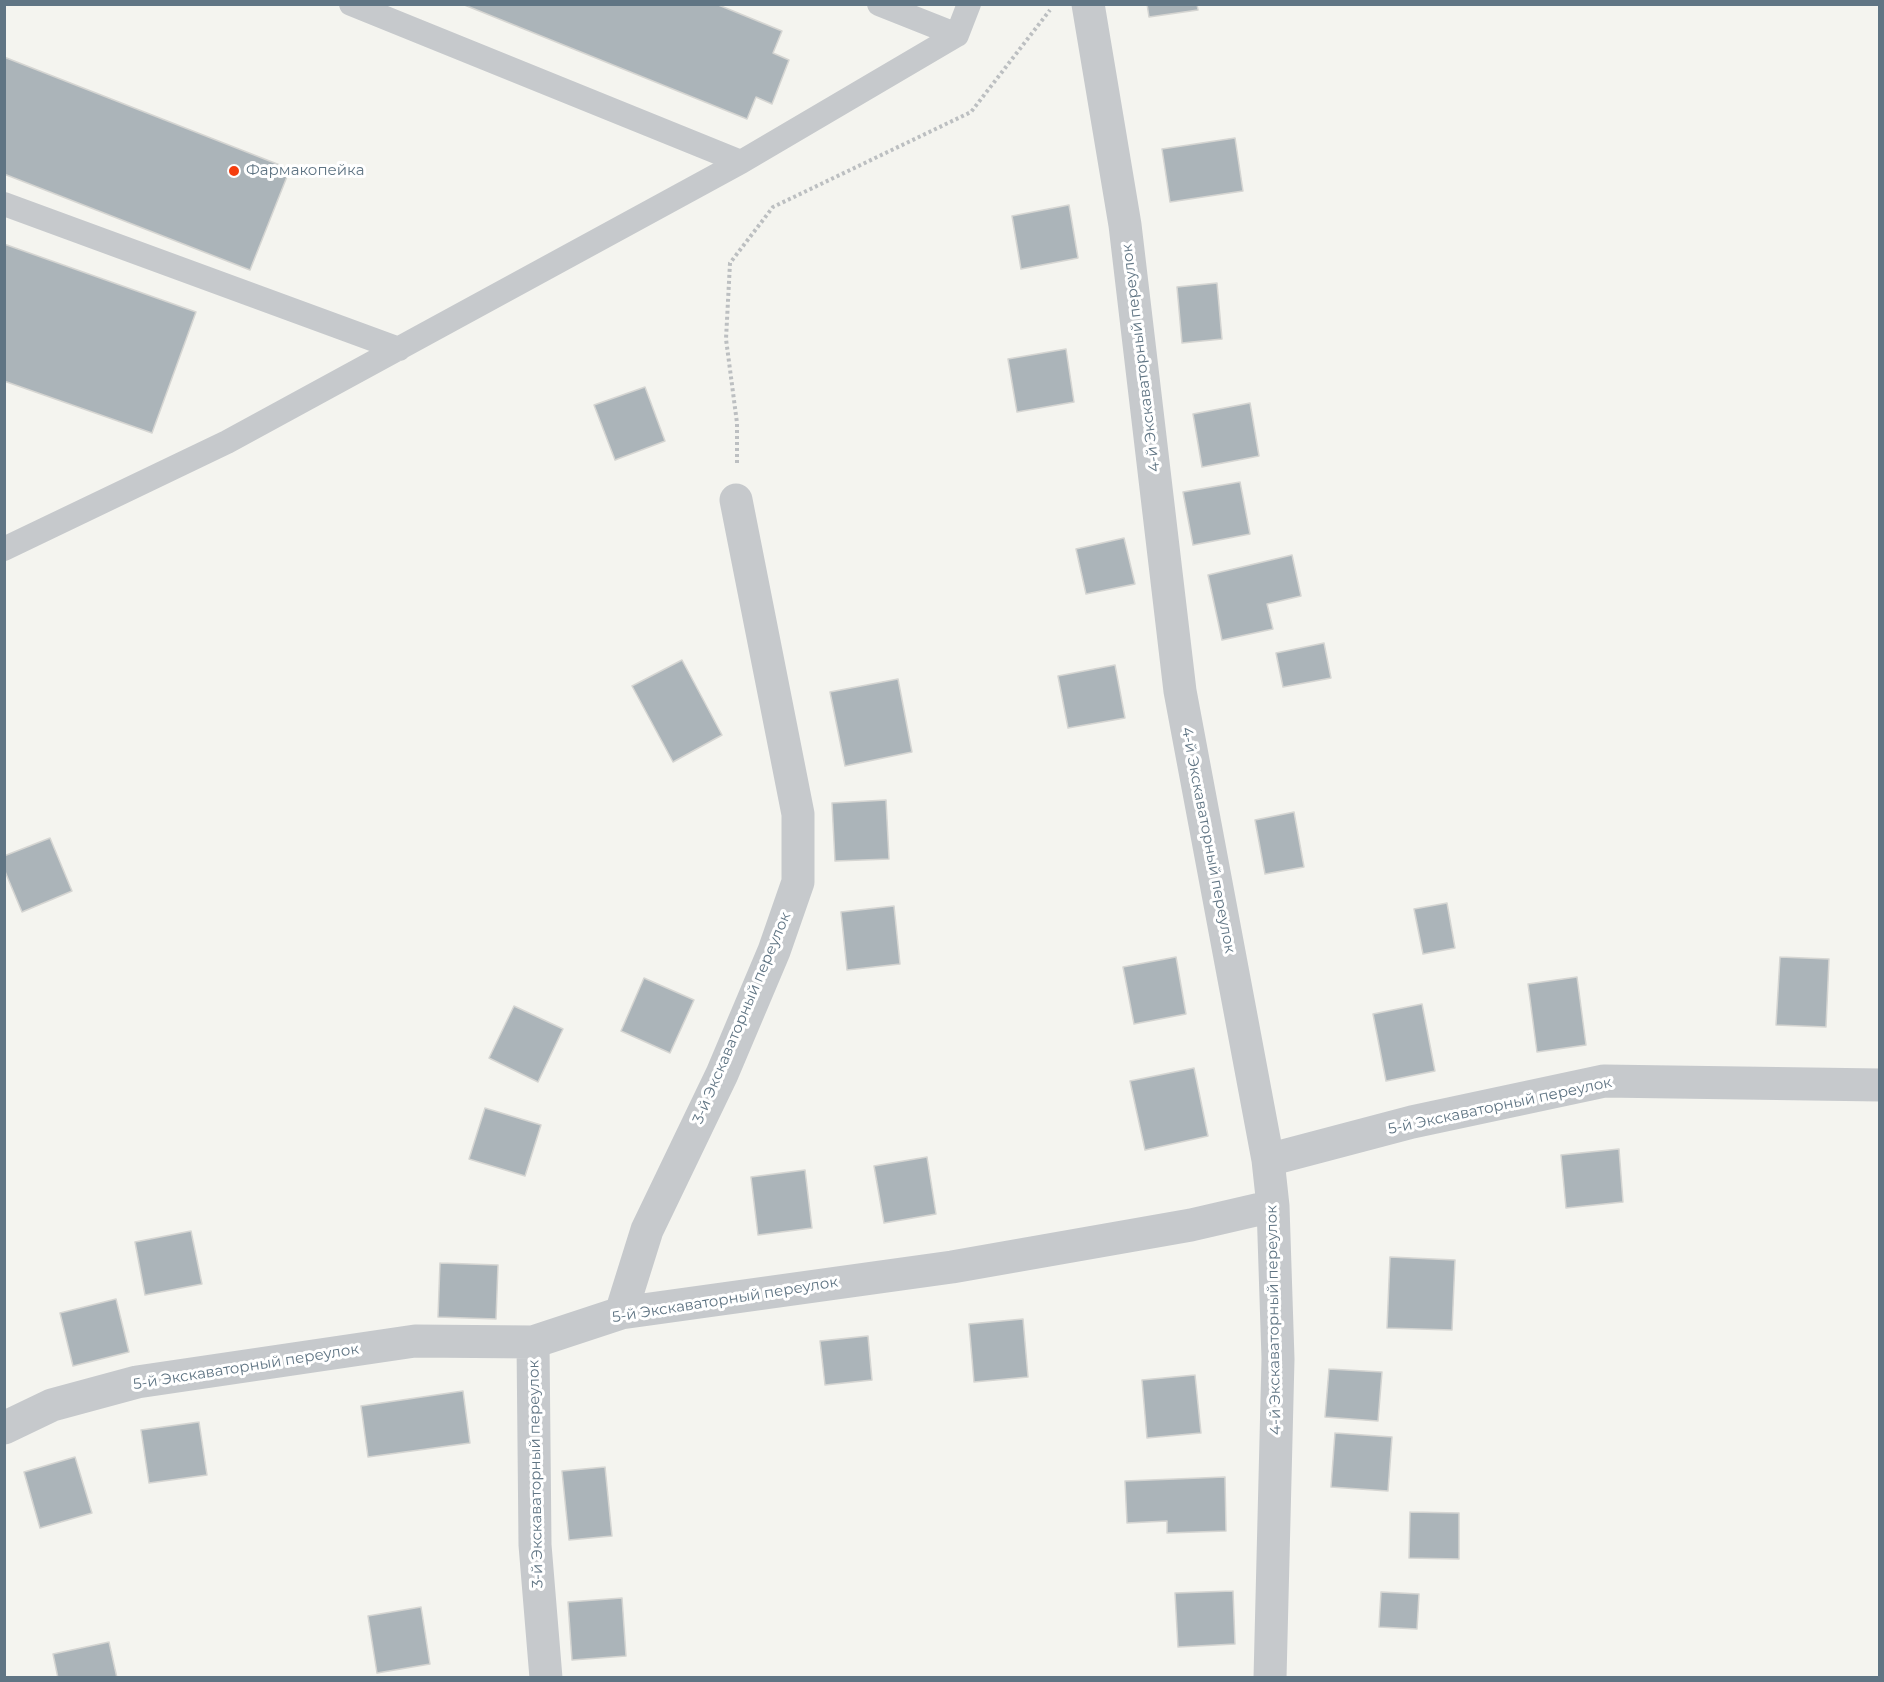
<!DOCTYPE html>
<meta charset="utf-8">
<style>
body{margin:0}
#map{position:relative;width:1884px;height:1682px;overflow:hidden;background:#f4f4ef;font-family:Montserrat,sans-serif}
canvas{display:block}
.frame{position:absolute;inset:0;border:6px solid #607584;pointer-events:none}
</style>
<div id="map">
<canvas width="1884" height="1682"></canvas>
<div class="frame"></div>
</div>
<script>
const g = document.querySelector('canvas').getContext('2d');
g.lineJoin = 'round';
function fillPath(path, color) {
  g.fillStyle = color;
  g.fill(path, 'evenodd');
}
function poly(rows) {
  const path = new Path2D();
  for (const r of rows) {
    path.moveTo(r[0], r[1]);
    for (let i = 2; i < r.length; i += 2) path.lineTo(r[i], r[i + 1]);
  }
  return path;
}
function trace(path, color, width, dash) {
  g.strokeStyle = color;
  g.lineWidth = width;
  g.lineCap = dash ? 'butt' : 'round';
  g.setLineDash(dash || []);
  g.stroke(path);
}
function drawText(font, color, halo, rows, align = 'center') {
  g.font = font + ' Montserrat,sans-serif';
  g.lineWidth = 6;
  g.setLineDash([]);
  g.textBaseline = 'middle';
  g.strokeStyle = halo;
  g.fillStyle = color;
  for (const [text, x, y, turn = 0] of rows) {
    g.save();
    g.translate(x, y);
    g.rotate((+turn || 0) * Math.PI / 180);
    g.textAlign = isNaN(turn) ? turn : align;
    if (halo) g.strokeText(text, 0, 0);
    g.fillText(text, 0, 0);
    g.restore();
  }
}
const building = poly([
 [462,4,716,4,782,31,773,53,789,60,772,104,756,97,747,119,462,4],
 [1147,4,1197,4,1198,10,1149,17,1147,4],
 [4,57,290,169,250,270,4,174,4,57],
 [1235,138,1243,191,1170,202,1162,149,1235,138],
 [1069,205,1078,258,1021,269,1012,216,1069,205],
 [4,244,196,312,152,433,4,381,4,244],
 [1217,283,1222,339,1182,343,1177,287,1217,283],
 [1066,349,1074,402,1017,412,1008,359,1066,349],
 [645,387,665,441,615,460,594,405,645,387],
 [1250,403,1259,456,1202,467,1193,414,1250,403],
 [1240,482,1250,534,1193,545,1183,492,1240,482],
 [1124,538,1135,584,1086,594,1076,549,1124,538],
 [1292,555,1301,596,1267,604,1273,629,1222,640,1208,575,1292,555],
 [1324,643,1331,678,1283,687,1276,653,1324,643],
 [682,660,722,735,673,762,632,686,682,660],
 [1115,665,1125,718,1068,728,1058,676,1115,665],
 [898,679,912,752,845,766,830,692,898,679],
 [886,800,889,859,835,861,832,803,886,800],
 [1294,812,1304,867,1265,874,1255,820,1294,812],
 [50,838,72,891,22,912,4,869,4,856,50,838],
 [1447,903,1455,948,1423,954,1414,909,1447,903],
 [894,906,900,964,847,970,841,912,894,906],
 [1176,957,1186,1014,1134,1024,1123,967,1176,957],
 [1780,957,1829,959,1826,1027,1776,1025,1780,957],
 [1577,977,1586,1045,1537,1052,1528,984,1577,977],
 [644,978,694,1000,670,1053,621,1031,644,978],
 [1422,1004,1435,1071,1386,1081,1373,1014,1422,1004],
 [514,1006,563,1029,538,1082,489,1058,514,1006],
 [1194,1068,1208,1136,1145,1150,1130,1081,1194,1068],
 [485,1108,541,1125,525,1176,469,1159,485,1108],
 [1619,1149,1623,1202,1566,1208,1561,1155,1619,1149],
 [927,1157,936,1214,884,1223,874,1166,927,1157],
 [805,1170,812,1228,758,1235,751,1177,805,1170],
 [191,1231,202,1284,145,1295,135,1242,191,1231],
 [1390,1257,1455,1260,1452,1330,1387,1328,1390,1257],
 [440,1263,498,1265,496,1319,438,1317,440,1263],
 [116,1299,129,1352,73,1366,60,1313,116,1299],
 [1023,1319,1028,1377,974,1382,969,1324,1023,1319],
 [868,1336,872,1380,825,1385,820,1341,868,1336],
 [1329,1369,1382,1372,1378,1421,1325,1417,1329,1369],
 [1195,1375,1201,1433,1147,1438,1142,1380,1195,1375],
 [463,1391,470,1443,368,1457,361,1406,463,1391],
 [199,1422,207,1475,149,1483,141,1430,199,1422],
 [1335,1433,1392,1437,1388,1491,1331,1487,1335,1433],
 [75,1457,92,1513,40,1528,24,1472,75,1457],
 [605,1467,612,1536,569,1540,562,1471,605,1467],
 [1225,1477,1226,1531,1167,1533,1167,1521,1127,1523,1125,1481,1225,1477],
 [1410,1512,1459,1513,1459,1559,1409,1558,1410,1512],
 [1233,1591,1235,1644,1178,1647,1175,1593,1233,1591],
 [1381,1592,1419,1594,1417,1629,1379,1627,1381,1592],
 [622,1598,626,1656,572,1660,568,1602,622,1598],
 [421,1607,430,1664,377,1673,368,1616,421,1607],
 [109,1642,117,1678,58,1678,53,1654,109,1642]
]);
fillPath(building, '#abb4b9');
trace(building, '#d5d5d2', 1.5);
trace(poly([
 [737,463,737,423,726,339,730,263,773,207,971,112,1050,10]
]), '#bcbfc1', 4, [3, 3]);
trace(poly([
 [351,4,741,162,957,35],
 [879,4,957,35,969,4],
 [4,204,399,349],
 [4,549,227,442,741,162]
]), '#c6c9cc', 24);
trace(poly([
 [1088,4,1125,225,1180,691,1268,1160,1273,1206,1278,1359,1270,1678],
 [1268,1160,1412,1122,1604,1081,1880,1085],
 [621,1313,647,1230,722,1074,774,951,798,882,798,814,736,500],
 [533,1342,535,1545,546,1678],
 [4,1428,52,1405,137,1382,415,1341,533,1342,621,1313,952,1267,1191,1225,1273,1206]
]), '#c6c9cc', 33);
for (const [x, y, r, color] of [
 [234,171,6,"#f53d0e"]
]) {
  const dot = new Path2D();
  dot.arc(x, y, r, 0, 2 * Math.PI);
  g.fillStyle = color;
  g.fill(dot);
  trace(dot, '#fff', 2);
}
drawText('15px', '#607584', '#fff', [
 ["Фармакопейка",246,171]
], 'left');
drawText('15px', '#607584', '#fff', [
 ["4-й Экскаваторный переулок",1141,358,-97],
 ["4-й Экскаваторный переулок",1208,840,79],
 ["3-й Экскаваторный переулок",742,1018,-67],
 ["5-й Экскаваторный переулок",1500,1106,-12],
 ["5-й Экскаваторный переулок",725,1300,-9],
 ["4-й Экскаваторный переулок",1274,1320,-91],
 ["5-й Экскаваторный переулок",246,1367,-9],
 ["3-й Экскаваторный переулок",536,1474,-91]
]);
</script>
